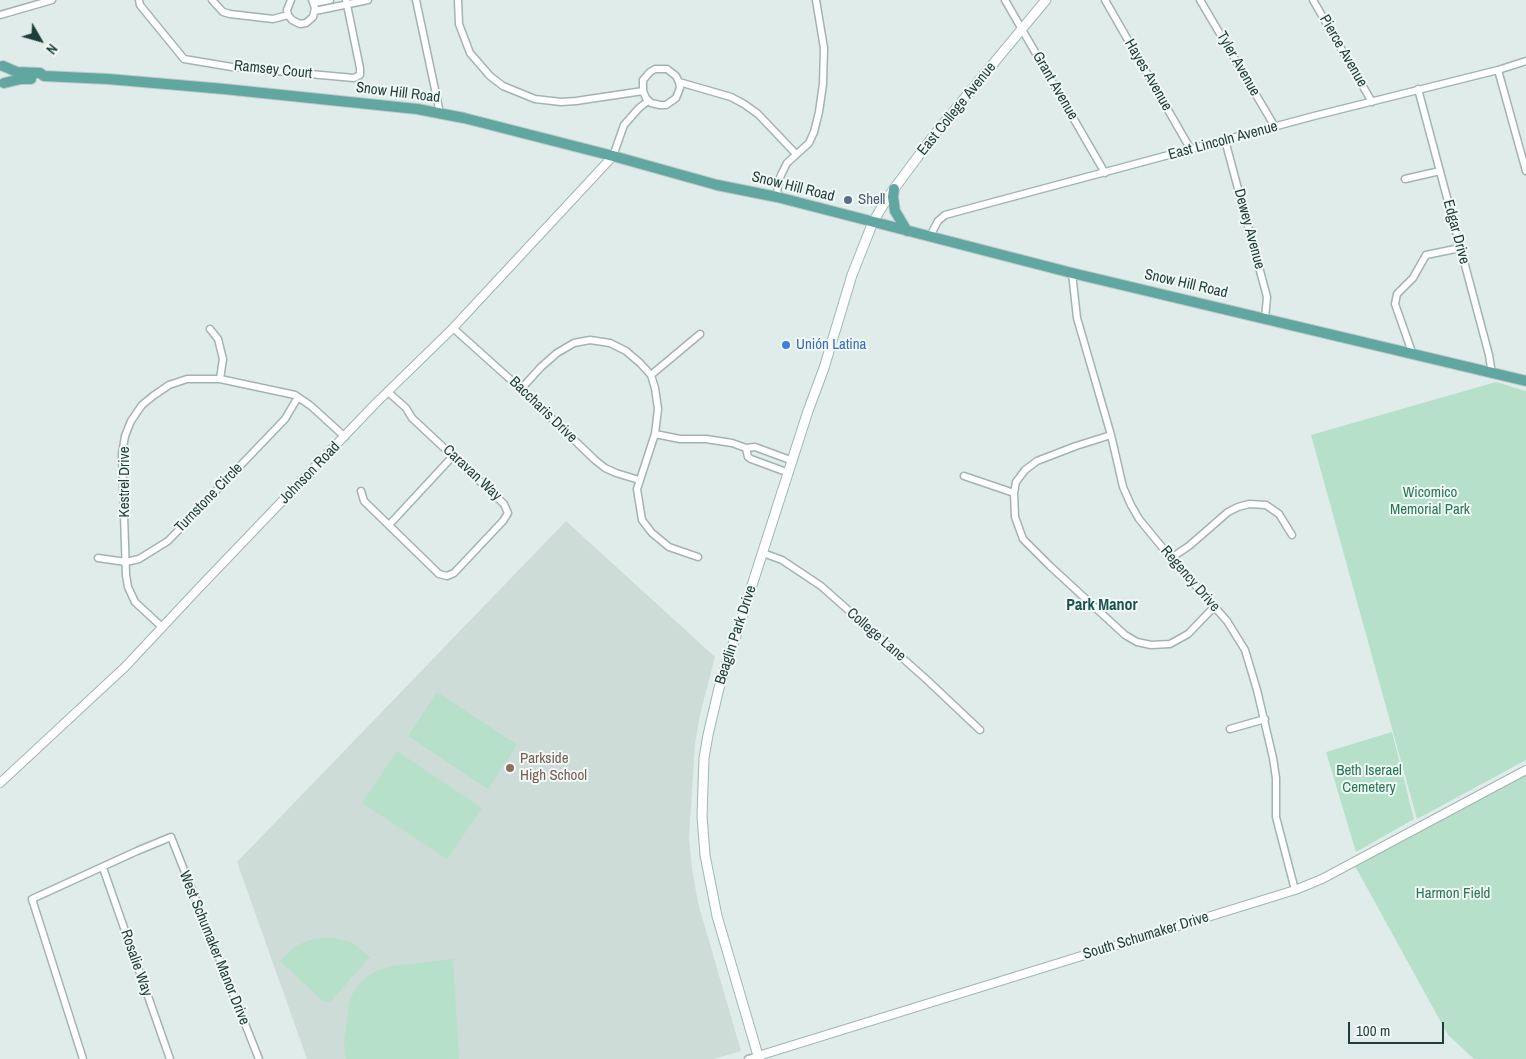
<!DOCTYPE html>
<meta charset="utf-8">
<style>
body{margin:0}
#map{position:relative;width:1526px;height:1059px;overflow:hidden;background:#e0ece9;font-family:"Archivo Narrow",sans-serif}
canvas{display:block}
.north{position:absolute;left:15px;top:15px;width:50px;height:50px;-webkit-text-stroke:4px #f1f8f6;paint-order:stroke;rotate:128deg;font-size:14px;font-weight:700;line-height:20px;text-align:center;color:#1f3e3b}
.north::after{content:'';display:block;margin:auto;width:18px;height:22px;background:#1f3e3b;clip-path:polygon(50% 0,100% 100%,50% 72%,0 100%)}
.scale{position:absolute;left:1348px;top:1022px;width:96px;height:22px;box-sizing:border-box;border:2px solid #1f3e3b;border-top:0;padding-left:6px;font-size:15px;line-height:18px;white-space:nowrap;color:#1f3e3b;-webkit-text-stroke:4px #f1f8f6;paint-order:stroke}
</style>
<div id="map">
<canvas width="1526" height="1059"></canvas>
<div class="north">N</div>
<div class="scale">100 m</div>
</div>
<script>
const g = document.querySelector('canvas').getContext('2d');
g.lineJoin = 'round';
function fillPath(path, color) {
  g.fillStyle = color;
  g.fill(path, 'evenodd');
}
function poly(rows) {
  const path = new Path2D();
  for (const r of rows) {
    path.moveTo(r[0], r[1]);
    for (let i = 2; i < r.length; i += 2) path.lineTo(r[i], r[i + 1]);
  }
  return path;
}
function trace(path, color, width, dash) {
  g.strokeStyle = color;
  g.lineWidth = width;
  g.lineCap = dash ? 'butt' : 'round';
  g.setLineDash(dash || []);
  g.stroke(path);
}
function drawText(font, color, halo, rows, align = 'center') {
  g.font = font + ' "Archivo Narrow",sans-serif';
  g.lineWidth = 4;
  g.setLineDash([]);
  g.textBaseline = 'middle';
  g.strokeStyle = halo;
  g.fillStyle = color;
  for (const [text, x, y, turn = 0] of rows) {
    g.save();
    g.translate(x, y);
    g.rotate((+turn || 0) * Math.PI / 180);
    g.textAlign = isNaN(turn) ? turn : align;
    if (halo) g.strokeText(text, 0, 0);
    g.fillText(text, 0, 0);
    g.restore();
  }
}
fillPath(poly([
 [566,521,715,657,700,715,695,744,689,839,692,868,698,903,741,1051,714,1059,307,1059,237,862]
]), '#cedcd8');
fillPath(poly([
 [1496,382,1526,391,1526,760,1417,819,1311,435],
 [437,692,517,745,488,789,408,736],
 [1392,732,1414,819,1356,852,1326,752],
 [397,751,482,808,447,859,362,803],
 [1526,772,1526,1059,1474,1059,1448,1035,1355,866],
 [321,938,333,938,351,942,370,957,330,1002,324,1002,280,961,296,946,309,940],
 [453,959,459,1059,346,1059,344,1042,349,1004,354,990,364,979,376,971,392,966]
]), '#b6e0c9');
const minor = poly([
 [139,0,140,5,184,59,232,67,354,78,360,75,360,68,346,0],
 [212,0,223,12,230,14,273,19,288,15],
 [291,0,287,10,288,15,292,20,300,24,306,23,313,17,315,8,312,0],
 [416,0,440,113],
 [458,0,459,24,470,53,490,76,503,86,535,99,561,102,576,101,643,91],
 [1005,0,1105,173],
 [1105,0,1191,150],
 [1200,0,1275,127],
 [1313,0,1372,102],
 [314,3,330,0],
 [315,11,368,0],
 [0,15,52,0],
 [1498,70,1526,171],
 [679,82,680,88,676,98,666,105,660,105,651,103,646,98,643,91,643,80,650,72,655,69,667,69,676,76,679,82,731,97,744,104,758,114,796,154],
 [1418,89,1489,355,1492,374],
 [1225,140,1267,297,1265,319],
 [613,156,624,125,639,108,648,101],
 [1405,179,1440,171],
 [777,197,778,182,782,173,787,163,809,143,814,132,819,112,823,84,824,48,816,0],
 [930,236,938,221,945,215,1314,116,1498,70,1526,61],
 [1072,273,1077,318,1111,435,1123,487,1131,505,1139,519,1171,558,1227,621,1245,650,1257,690,1273,758,1276,778,1276,817,1295,890],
 [453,328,521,389,595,460,605,468,616,473,639,480],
 [210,329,218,339,223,359,220,379],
 [1413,355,1395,304,1397,294,1413,278,1426,255,1460,248],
 [651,375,700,334],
 [521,389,541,367,557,353,574,343,590,340,610,343,626,351,640,363,651,375,655,388,658,409,655,434,637,489,642,520,652,533,669,547,698,557],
 [655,434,680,439,706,439,732,443,746,448,755,447,793,461],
 [1111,435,1076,446,1037,461,1025,470,1016,482,1014,493,1015,517,1023,539,1050,566,1125,635,1137,642,1151,645,1170,644,1188,634,1214,607],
 [746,448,748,457,751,459,789,473],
 [964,476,1014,493],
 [361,491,364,501,439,574,447,576,454,573,503,521,508,513,504,504,412,418,406,408,388,392],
 [389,525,453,456],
 [763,553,782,560,821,586,926,679,980,730],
 [98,558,126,562,139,559,168,541,285,419,298,397],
 [1171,558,1189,546,1228,512,1238,507,1249,504,1266,505,1279,514,1292,535],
 [162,627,135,602,128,587,126,575,122,454,125,436,131,421,142,405,153,396,169,385,187,379,220,379,295,395,311,406,345,437],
 [1230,729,1265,719],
 [103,868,170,1059],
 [83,1059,32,899,137,851,171,837,259,1059],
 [748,1059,758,1056]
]);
const tertiary = poly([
 [0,783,126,666,197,590,375,404,453,328,613,156],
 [758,1056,1295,890,1322,879,1526,770]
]);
const secondary = poly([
 [759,1059,717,916,705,855,702,816,704,758,708,735,719,688,808,411,824,368,852,275,873,222,888,197,934,135,1046,0]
]);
const primary = poly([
 [3,66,17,72,40,73,44,76,108,79,224,89,417,109,464,118,613,156,717,185,777,197,1072,273,1526,381],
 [4,83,21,79,31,79],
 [894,189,893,197,895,211,907,231]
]);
trace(minor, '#a2b4b1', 9);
trace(tertiary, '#a2b4b1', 10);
trace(secondary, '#9db9b4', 11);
trace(primary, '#c0c9c8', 12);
trace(minor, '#fff', 6);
trace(tertiary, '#fff', 8);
trace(secondary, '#fff', 9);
trace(primary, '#60a6a1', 10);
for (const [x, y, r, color] of [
 [848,200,5,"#5c6f8a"],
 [786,345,5,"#3f7fe0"],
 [510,768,5,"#8d6e63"]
]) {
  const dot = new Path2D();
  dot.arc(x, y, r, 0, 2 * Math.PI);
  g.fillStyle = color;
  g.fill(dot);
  trace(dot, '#f1f8f6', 2);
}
drawText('15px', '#1f3e3b', '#f1f8f6', [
 ["Pierce Avenue",1343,51,60],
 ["Tyler Avenue",1238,64,60],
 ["Ramsey Court",273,70,6],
 ["Hayes Avenue",1148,75,60],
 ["Grant Avenue",1055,86,60],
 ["Snow Hill Road",398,93,7],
 ["East College Avenue",957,109,-51],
 ["East Lincoln Avenue",1223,141,-15],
 ["Snow Hill Road",793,187,14],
 ["Dewey Avenue",1249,229,75],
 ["Edgar Drive",1456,232,75],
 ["Snow Hill Road",1186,284,13],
 ["Baccharis Drive",543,410,44],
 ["Johnson Road",310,473,-46],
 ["Caravan Way",472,473,43],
 ["Kestrel Drive",125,482,-90],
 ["Turnstone Circle",209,498,-46],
 ["Regency Drive",1190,579,49],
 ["Beaglin Park Drive",736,635,-72],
 ["College Lane",876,635,41],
 ["South Schumaker Drive",1146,936,-17],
 ["West Schumaker Manor Drive",214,948,68],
 ["Rosalie Way",136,963,71]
]);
drawText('15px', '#4e5e75', '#f1f8f6', [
 ["Shell",858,200]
], 'left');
drawText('15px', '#366cbe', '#f1f8f6', [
 ["Unión Latina",796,345]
], 'left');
drawText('15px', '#267855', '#f1f8f6', [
 ["Wicomico",1430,493],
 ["Memorial Park",1430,510],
 ["Beth Iserael",1369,771],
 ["Cemetery",1369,788],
 ["Harmon Field",1453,894]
]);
drawText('15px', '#785e54', '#f1f8f6', [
 ["Parkside",520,759],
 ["High School",520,776]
], 'left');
drawText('bold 16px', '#19524e', '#f1f8f6', [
 ["Park Manor",1102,606]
]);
</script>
